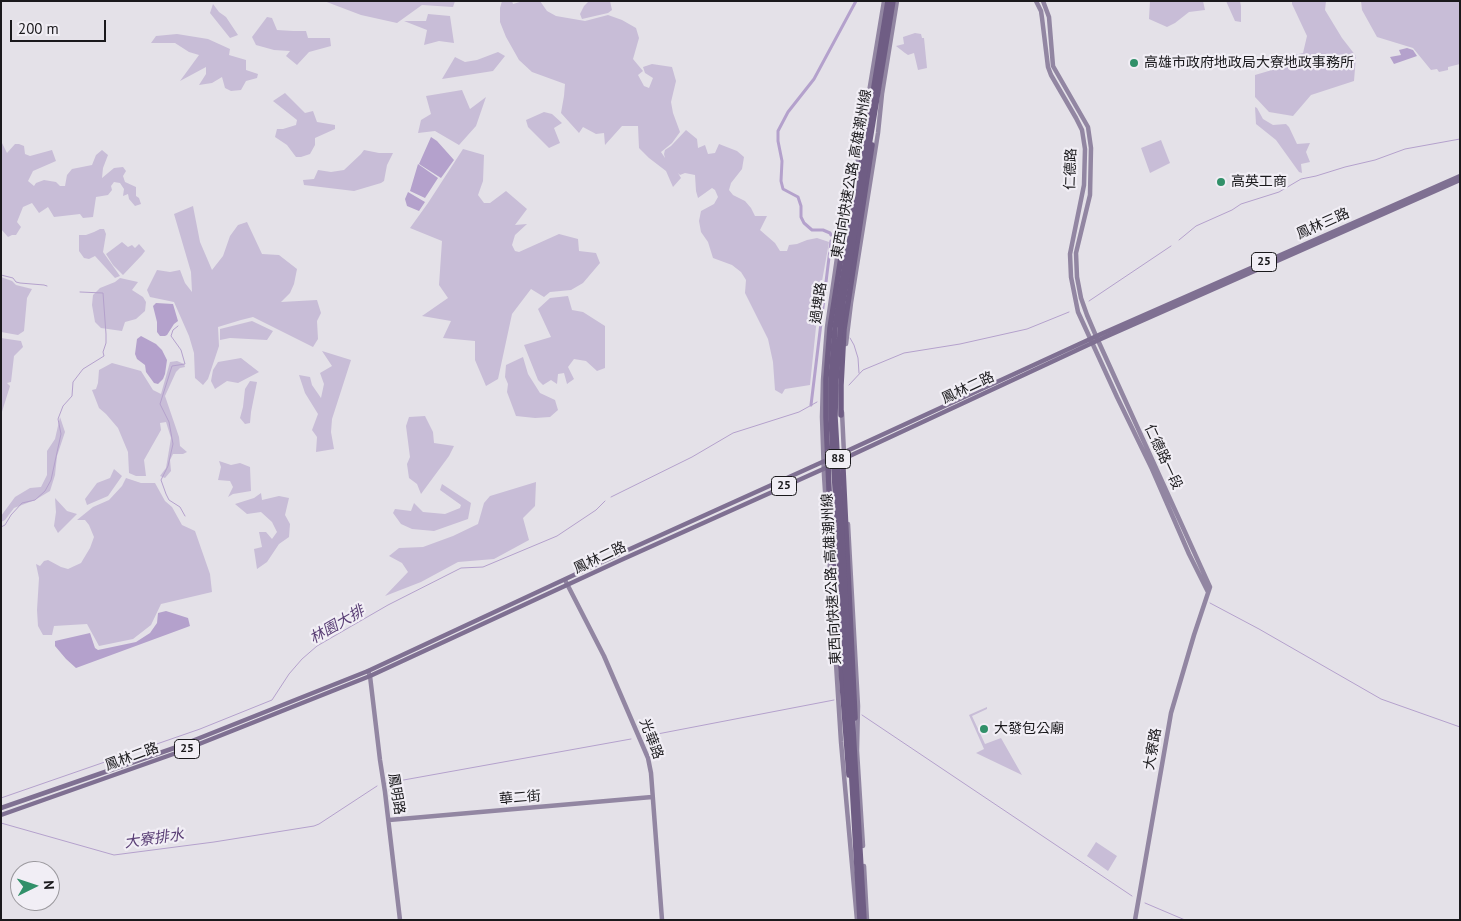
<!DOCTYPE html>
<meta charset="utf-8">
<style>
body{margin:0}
#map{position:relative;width:1461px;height:921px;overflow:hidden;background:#e4e1e8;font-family:"PT Sans",sans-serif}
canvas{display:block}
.frame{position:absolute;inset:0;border:2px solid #1a191c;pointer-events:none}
.north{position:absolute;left:10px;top:861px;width:50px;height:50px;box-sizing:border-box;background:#f1eef5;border:1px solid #9b999e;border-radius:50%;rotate:86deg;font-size:14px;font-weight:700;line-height:20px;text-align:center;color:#1a191c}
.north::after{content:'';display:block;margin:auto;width:18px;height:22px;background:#319069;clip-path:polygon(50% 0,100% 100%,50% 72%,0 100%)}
.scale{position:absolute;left:10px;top:20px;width:96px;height:22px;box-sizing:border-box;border:2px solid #1a191c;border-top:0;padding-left:6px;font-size:15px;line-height:18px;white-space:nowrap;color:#1a191c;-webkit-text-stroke:4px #f1eef5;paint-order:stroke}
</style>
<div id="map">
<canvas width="1461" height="921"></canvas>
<div class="frame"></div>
<div class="north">N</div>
<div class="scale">200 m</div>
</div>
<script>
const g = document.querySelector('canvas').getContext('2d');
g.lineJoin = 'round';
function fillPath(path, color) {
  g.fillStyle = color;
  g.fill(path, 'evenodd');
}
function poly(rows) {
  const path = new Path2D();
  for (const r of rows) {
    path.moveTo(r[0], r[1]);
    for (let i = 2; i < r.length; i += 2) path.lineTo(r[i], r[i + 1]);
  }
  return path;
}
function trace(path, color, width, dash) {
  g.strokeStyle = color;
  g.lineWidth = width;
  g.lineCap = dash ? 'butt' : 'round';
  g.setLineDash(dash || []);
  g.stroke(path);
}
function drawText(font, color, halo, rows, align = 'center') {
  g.font = font + ' "PT Sans","Noto Sans TC",sans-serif';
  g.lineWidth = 4.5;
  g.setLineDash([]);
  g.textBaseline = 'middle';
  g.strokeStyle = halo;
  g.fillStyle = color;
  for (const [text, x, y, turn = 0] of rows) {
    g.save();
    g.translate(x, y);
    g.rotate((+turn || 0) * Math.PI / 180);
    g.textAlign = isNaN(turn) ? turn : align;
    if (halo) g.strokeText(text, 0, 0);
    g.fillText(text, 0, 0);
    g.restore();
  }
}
fillPath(poly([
 [324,1,455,1,453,7,422,5,397,23,361,15],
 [502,1,512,1,513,4,523,1,540,1,547,11,556,16,585,21,608,15,622,20,636,28,639,38,633,59,643,71,638,75,644,86,649,88,653,78,645,73,643,67,652,64,672,67,676,81,671,102,673,113,680,132,672,143,661,152,665,158,664,154,665,150,671,146,686,130,697,139,698,148,705,145,708,154,715,153,719,144,737,151,744,157,742,169,731,183,729,190,733,195,745,201,751,208,755,216,767,216,760,230,775,243,780,251,787,251,789,245,797,244,807,240,817,238,829,242,819,298,810,385,785,389,782,394,775,390,773,362,768,339,745,293,746,280,741,272,732,265,713,258,708,242,701,232,699,221,701,211,714,204,718,197,715,190,712,188,698,198,696,191,695,175,685,173,680,175,678,173,681,178,673,187,666,171,649,158,639,148,638,126,622,126,605,145,604,133,596,134,583,127,579,133,561,113,564,96,565,84,532,72,519,60,506,37,500,22,500,8],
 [589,1,610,1,612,10,608,13,582,19,580,14,584,6],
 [1150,1,1203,1,1205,10,1189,12,1175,23,1167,27,1149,19],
 [1226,1,1240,1,1241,6,1241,22,1235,21],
 [1292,1,1326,1,1325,10,1342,38,1356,56,1354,81,1311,95,1293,116,1269,112,1255,97,1255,75,1272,70,1273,56,1286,57,1303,53,1307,36,1292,4],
 [1361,1,1460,1,1460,64,1448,67,1448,70,1439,72,1437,69,1431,70,1413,48,1377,37,1362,10],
 [213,4,219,12,226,17,238,35,230,38,210,13],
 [428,14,450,16,454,43,439,41,424,45,427,30,404,21,426,21],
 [267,17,272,18,277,30,293,31,306,31,308,38,330,38,331,46,309,52,297,65,286,56,290,51,274,50,256,45,252,37],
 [915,33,921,34,922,38,924,38,927,68,918,70,914,53,908,55,905,53,896,46,904,44,903,37],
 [177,34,208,39,230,49,229,55,246,60,246,70,258,74,257,78,246,81,241,90,231,91,225,88,222,77,212,83,199,85,206,74,206,67,180,81,199,55,189,52,175,43,151,43,156,36],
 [498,52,505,56,493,71,442,79,455,57,465,62,477,60],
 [462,90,470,109,486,97,476,126,459,145,435,131,418,133,421,120,431,114,426,96],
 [285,93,305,113,313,111,317,122,335,125,335,129,315,138,315,145,310,154,301,157,296,157,287,145,275,137,277,129,283,129,296,125,297,120,273,101],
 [1255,107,1257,108,1263,119,1273,125,1286,124,1289,127,1297,144,1310,143,1306,152,1310,162,1301,164,1302,173,1299,172,1276,140,1256,124],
 [544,112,552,114,562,123,554,128,560,143,549,148,528,127,526,120],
 [1161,140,1170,163,1150,173,1141,148],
 [1,141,7,153,15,144,19,144,24,146,25,154,30,156,52,150,56,161,33,171,28,181,34,186,36,183,44,180,56,182,60,186,65,186,67,175,72,169,92,165,96,155,102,150,108,155,103,168,102,178,114,168,123,167,126,171,123,176,125,182,136,187,136,196,139,198,141,204,135,206,129,199,128,194,123,196,124,189,120,183,114,182,111,186,112,190,108,195,96,197,93,217,83,218,80,214,54,217,48,207,39,213,32,203,23,207,17,222,21,227,16,235,12,235,8,237,1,229],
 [463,149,484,155,483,181,478,195,484,203,490,203,506,191,527,209,515,225,527,224,515,235,512,245,515,251,519,252,559,234,578,239,579,251,596,253,600,263,583,283,571,290,550,292,544,297,531,289,512,314,498,379,486,386,475,360,475,341,443,338,451,321,422,316,448,298,439,285,442,241,410,228,428,203],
 [364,150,379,153,393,153,387,165,384,181,381,183,354,191,304,185,303,180,314,179,318,170,331,172,344,170,361,154],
 [193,206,200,242,212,270,223,256,230,236,238,225,247,222,262,254,279,255,297,269,294,284,290,293,281,302,317,300,321,313,317,321,318,339,313,347,253,317,241,320,218,327,219,346,208,379,203,385,195,378,194,353,189,336,174,302,150,297,147,290,157,270,170,272,180,270,185,283,192,292,191,272,174,214],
 [100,229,104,229,106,234,103,252,120,276,115,278,95,256,89,259,84,258,79,251,79,235,86,235,94,232],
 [122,242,128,247,132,245,135,248,139,244,145,251,142,255,123,275,113,265,106,254],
 [1,277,12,281,16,285,32,289,27,298,24,331,18,335,1,332],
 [120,278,138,282,132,290,143,297,146,302,145,311,136,319,125,322,122,331,101,328,95,322,92,305,93,295,100,288,115,282],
 [568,296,572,310,583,312,605,326,605,368,597,371,586,361,574,359,568,367,574,379,567,384,564,373,558,374,557,384,551,380,543,385,538,380,524,345,551,337,538,309,550,298],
 [252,321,273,331,267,340,230,338,220,340,220,329],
 [1,338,21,341,23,347,14,356,11,382,7,383,10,386,1,415],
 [322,351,351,360,332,419,331,432,334,449,316,452,317,437,312,430,318,414,305,393,299,375,310,377,312,385,321,398,324,384,320,373,332,366],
 [523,357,528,374,540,393,555,400,558,410,550,417,535,418,516,416,507,392,508,384,505,377,506,365],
 [241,358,259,372,238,383,227,381,215,389,211,381,213,370,218,362],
 [177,361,184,364,185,367,180,368,176,372,165,396,179,437,180,446,187,452,183,454,173,454,170,460,171,471,165,478,160,476,166,468,171,438,166,422,160,423,161,430,144,460,146,476,136,476,129,473,128,452,118,428,106,414,99,408,92,390,96,389,98,383,99,370,112,363,141,371,153,390,161,394,170,362],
 [250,381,257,382,251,412,250,423,245,424,240,418,243,407,245,389],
 [425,416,433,432,434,443,454,446,449,456,421,494,417,484,409,478,407,464,410,457,406,426,409,417],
 [60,417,65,432,57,456,55,475,50,491,35,500,14,508,5,520,1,522,1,516,15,497,30,488,41,487,47,475,47,451,55,439],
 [219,461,231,465,240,463,250,467,251,491,233,494,228,497,233,487,230,481,218,480,221,467],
 [114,469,122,476,108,496,87,505,85,499,97,483,110,478],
 [126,478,141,483,155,483,165,501,172,507,182,525,195,531,210,574,212,592,161,604,151,625,133,639,99,646,87,624,54,626,52,635,43,635,38,626,37,610,39,578,36,564,40,566,44,561,48,560,61,567,68,569,81,563,90,548,94,537,89,525,85,520,77,520,93,507,109,500,122,486],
 [536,482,535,506,523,518,529,540,494,559,458,562,421,582,385,596,408,572,402,563,389,556,399,548,423,547,453,536,478,524,484,503,490,496],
 [442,484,471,503,468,519,434,531,412,529,401,524,393,513,395,509,411,511,414,503,423,512,445,514,460,508,461,505,440,490],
 [261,493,262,500,279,496,289,498,285,515,290,524,289,537,279,544,267,562,257,569,254,549,262,547,259,532,266,532,272,539,277,532,272,522,261,512,247,514,235,504,254,498],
 [55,498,67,511,77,514,58,533,54,526,56,512],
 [987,707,987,709,972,716,985,744,1001,738,1022,775,976,753,984,749,969,715],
 [1096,842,1117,856,1108,871,1087,856]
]), '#c8bdd7');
fillPath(poly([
 [1407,48,1413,50,1417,56,1394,64,1390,57,1401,55,1399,50],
 [431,137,437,141,454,160,441,178,419,164],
 [418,164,438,178,425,198,410,191],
 [408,192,425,202,419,211,407,206,405,199],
 [156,303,173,304,178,321,174,324,167,335,165,336,160,336,157,332,157,322,153,306],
 [141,336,156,344,162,350,167,360,165,374,163,379,158,384,154,383,146,372,145,365,137,359,135,354,137,339],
 [166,611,188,618,190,626,76,668,66,659,55,646,55,641,90,633,95,648,98,650,136,642,150,633,157,623,158,613]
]), '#b4a1cc');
trace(poly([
 [1179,240,1196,226,1232,210,1241,204,1279,192,1301,179,1316,176,1345,167,1375,160,1405,149,1460,139],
 [1,275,13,278,16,282,20,283,44,285,47,286],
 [1089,301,1171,246],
 [178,326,173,330,171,336,181,350,185,364,172,366,160,404,169,422,173,444,168,466,161,480,166,494,169,500,180,507,185,516],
 [850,338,854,345,858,358,859,373],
 [849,385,863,370,904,353,960,344,1027,329,1069,312],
 [611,497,692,457,733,433,799,412,817,402],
 [1,527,5,525,11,515,22,503,35,500,45,491,51,480,61,434,58,419,63,406,72,396,73,382,83,369,104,356,103,352,106,343,106,334,103,293,80,292],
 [1210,603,1259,629,1381,699,1460,727],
 [862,715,1132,896],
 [647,736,834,700],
 [387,783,631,739],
 [1,798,200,729,272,700,289,674,302,659,317,646,388,605,461,568,483,567,557,536,596,510,605,501],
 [1,823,114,855,214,842,314,826,319,824,377,786],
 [1145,903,1185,920]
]), '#b4a1cc', 1);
trace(poly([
 [831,235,830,233,823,230,812,230,804,223,801,217,801,206,798,197,783,189,781,181,782,161,778,141,778,131,788,112,814,79,856,1],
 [811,405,831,241]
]), '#b4a1cc', 3);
trace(poly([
 [1036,1,1041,11,1042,18,1048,67,1051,75,1076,118,1082,130,1085,149,1084,185,1070,254,1071,277,1078,312,1117,397,1152,469,1189,554,1208,592],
 [1043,1,1049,17,1053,66,1088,127,1091,148,1090,195,1076,253,1077,277,1081,298,1087,315,1096,336,1210,587,1194,635,1171,713,1135,920],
 [846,344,851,303,878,133,882,94,897,1],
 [842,412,844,454],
 [848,524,858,706,857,751,863,846],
 [565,580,604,656,648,758,651,773,662,920],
 [368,671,370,676,380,760,385,792,400,920],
 [389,820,652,797],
 [864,866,867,920],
 [857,920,841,742,824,475,822,417,823,380,827,327,838,251,843,218,856,171,884,1]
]), '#9286a2', 4.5);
trace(poly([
 [836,456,1101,334,1460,176],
 [841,460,1103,338,1460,180],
 [1,808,177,747,368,671,619,554,829,459],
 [1,815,179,752,370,676,621,560,830,466]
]), '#7f7092', 4.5);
trace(poly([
 [841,415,841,385,844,329,872,145],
 [844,458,843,469,855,718],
 [849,775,831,536,826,417,826,379,830,328,842,251,854,193]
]), '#6f5d84', 5.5);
trace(poly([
 [860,920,831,417,831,380,835,328,839,301,888,1],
 [864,920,835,417,836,380,843,302,893,1]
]), '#6f5d84', 5.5);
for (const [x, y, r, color] of [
 [1134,63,5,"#319069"],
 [1221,182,5,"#319069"],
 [984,729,5,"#319069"]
]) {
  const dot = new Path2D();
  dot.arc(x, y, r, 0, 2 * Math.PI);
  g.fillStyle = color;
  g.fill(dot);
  trace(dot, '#f1eef5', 2);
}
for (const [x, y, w] of [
 [1264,262,25],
 [838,459,25],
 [784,486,25],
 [187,749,25]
]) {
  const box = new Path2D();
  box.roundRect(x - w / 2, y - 9.5, w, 19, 4);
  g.fillStyle = '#f1eef5';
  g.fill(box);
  trace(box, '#1a191c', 1);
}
drawText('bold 12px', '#1a191c', null, [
 ["25",1264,262],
 ["88",838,459],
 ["25",784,486],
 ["25",187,749]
]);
drawText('14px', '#1a191c', '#f1eef5', [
 ["高雄市政府地政局大寮地政事務所",1144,63],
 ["高英工商",1231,182],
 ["大發包公廟",994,729]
], 'left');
drawText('14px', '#1a191c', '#f1eef5', [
 ["仁德路",1071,169,-88],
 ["東西向快速公路 高雄潮州線",852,174,-80],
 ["鳳林三路",1323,224,-24],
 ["過埤路",819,303,-82],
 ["鳳林二路",968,388,-25],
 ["仁德路一段",1163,457,65],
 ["鳳林二路",600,558,-25],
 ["東西向快速公路 高雄潮州線",832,579,-93],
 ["光華路",651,739,69],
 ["大寮路",1153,749,-80],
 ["鳳林二路",132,757,-20],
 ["鳳明路",396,794,81],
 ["華二街",520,798,-5]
]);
drawText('italic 15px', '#5a3f76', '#f1eef5', [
 ["林園大排",337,625,-30],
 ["大寮排水",154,839,-8]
]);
</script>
